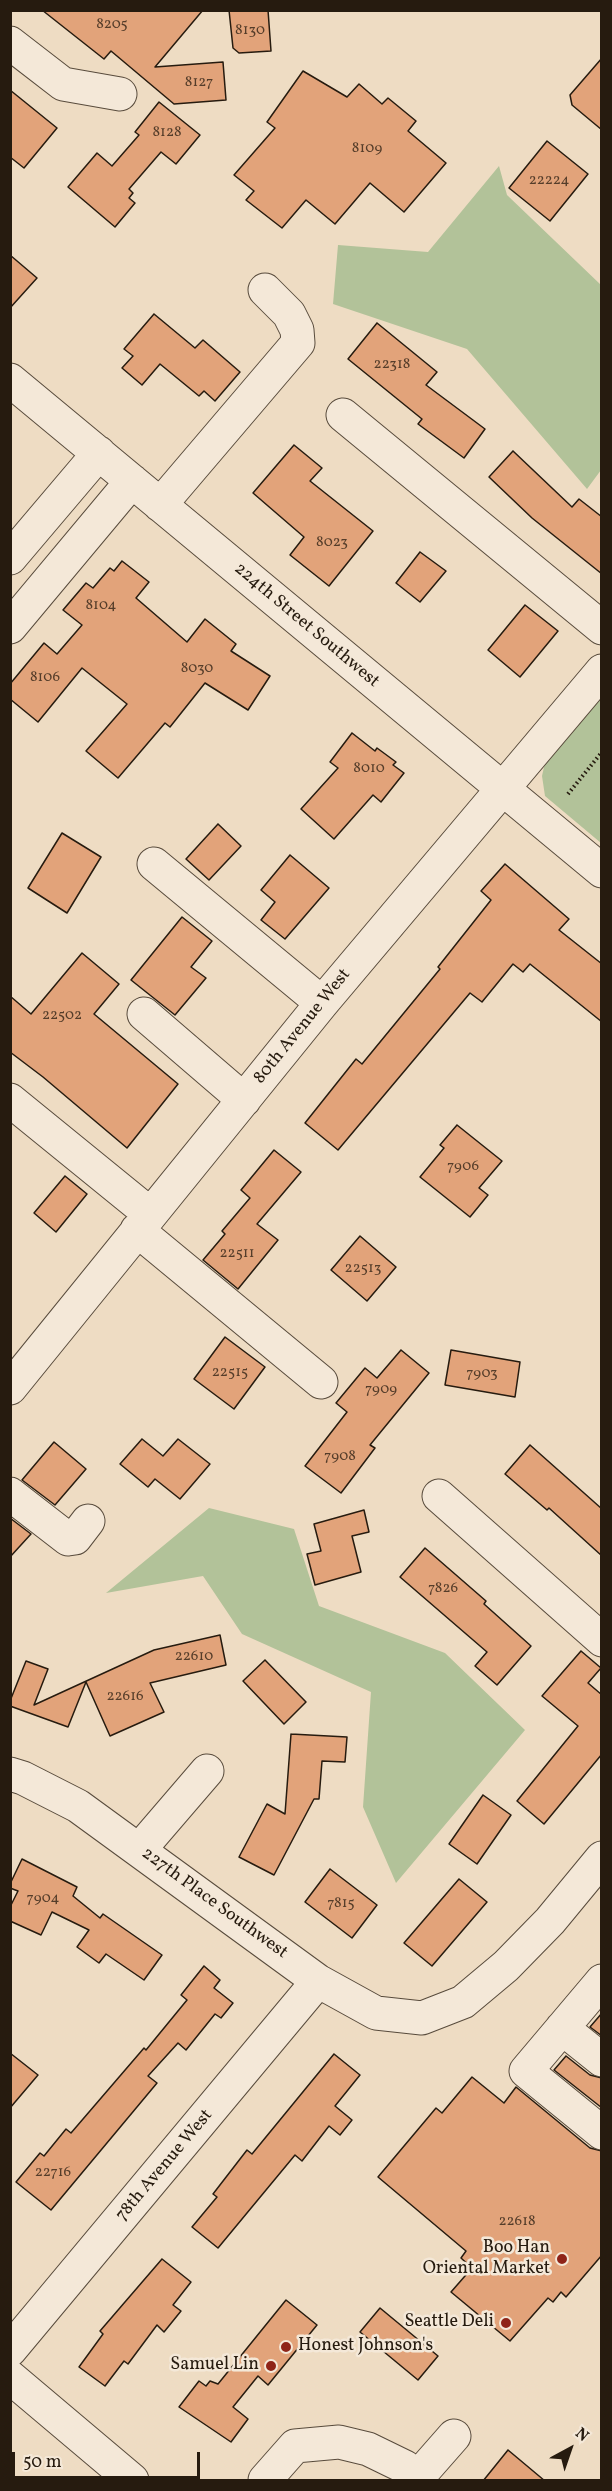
<!DOCTYPE html>
<style>
body{margin:0}
#map{position:relative;width:612px;height:2491px;overflow:hidden;background:#eedcc3;font-family:Vollkorn,serif}
canvas{display:block}
.frame{position:absolute;inset:0;border:12px solid #261b0f;pointer-events:none}
.north{position:absolute;left:540px;top:2419px;width:60px;height:60px;-webkit-text-stroke:4px #f4e8d8;paint-order:stroke;rotate:40deg;font-size:16px;font-weight:700;line-height:24px;text-align:center;color:#261b0f}
.north::after{content:'';display:block;margin:auto;width:21px;height:27px;background:#261b0f;clip-path:polygon(50% 0,100% 100%,50% 72%,0 100%)}
.scale{position:absolute;left:12px;top:2452px;width:188px;height:27px;box-sizing:border-box;border:3px solid #261b0f;border-top:0;padding-left:8px;font-size:18px;line-height:21px;white-space:nowrap;color:#261b0f;-webkit-text-stroke:4px #f4e8d8;paint-order:stroke}
</style>
<div id="map">
<canvas width="612" height="2491"></canvas>
<div class="frame"></div>
<div class="north">N</div>
<div class="scale">50 m</div>
</div>
<script>
const g = document.querySelector('canvas').getContext('2d');
g.lineJoin = 'round';
function fillPath(path, color) {
  g.fillStyle = color;
  g.fill(path, 'evenodd');
}
function poly(rows) {
  const path = new Path2D();
  for (const r of rows) {
    path.moveTo(r[0], r[1]);
    for (let i = 2; i < r.length; i += 2) path.lineTo(r[i], r[i + 1]);
  }
  return path;
}
function trace(path, color, width, dash) {
  g.strokeStyle = color;
  g.lineWidth = width;
  g.lineCap = dash ? 'butt' : 'round';
  g.setLineDash(dash || []);
  g.stroke(path);
}
function drawText(font, color, halo, rows, align = 'center') {
  g.font = font + ' Vollkorn,serif';
  g.lineWidth = 5;
  g.setLineDash([]);
  g.textBaseline = 'middle';
  g.strokeStyle = halo;
  g.fillStyle = color;
  for (const [text, x, y, turn = 0] of rows) {
    g.save();
    g.translate(x, y);
    g.rotate((+turn || 0) * Math.PI / 180);
    g.textAlign = isNaN(turn) ? turn : align;
    if (halo) g.strokeText(text, 0, 0);
    g.fillText(text, 0, 0);
    g.restore();
  }
}
fillPath(poly([
 [499,166,507,195,601,285,601,470,587,489,467,349,333,304,338,245,428,252],
 [601,692,601,843,545,796,542,776,546,758],
 [209,1508,294,1529,319,1606,445,1653,525,1730,396,1883,363,1807,371,1692,242,1634,203,1576,106,1593]
]), '#b2c299');
const building = poly([
 [42,10,203,10,155,67,223,62,226,100,174,104,111,51,104,59,42,10],
 [229,10,268,10,271,51,239,53,233,48,229,10],
 [602,58,602,130,572,105,570,95,602,58],
 [303,71,347,97,359,84,382,104,388,98,416,121,408,131,446,163,404,212,370,183,335,224,306,200,282,228,246,200,254,191,234,175,275,128,267,122,303,71],
 [10,90,57,128,24,168,10,157,10,90],
 [159,102,200,135,176,164,161,152,129,189,133,193,129,198,135,203,115,227,68,187,97,153,112,166,139,135,135,132,159,102],
 [547,141,588,174,550,221,509,188,547,141],
 [10,255,37,278,10,308,10,255],
 [154,314,195,348,203,340,240,372,215,401,204,391,199,396,160,364,142,385,122,368,133,356,124,349,154,314],
 [377,323,437,372,426,385,485,429,464,458,418,424,422,419,348,359,377,323],
 [294,445,322,468,310,481,373,531,329,586,290,555,304,537,253,493,294,445],
 [513,451,572,507,579,499,602,517,602,574,532,518,489,477,513,451],
 [420,552,446,571,420,602,396,583,420,552],
 [122,561,149,582,136,598,187,642,205,619,236,644,231,651,270,676,248,710,205,683,170,727,165,723,118,778,86,751,127,704,82,668,38,722,10,699,10,684,44,643,57,654,82,625,63,610,86,583,93,588,110,568,114,571,122,561],
 [525,605,558,631,520,677,488,650,525,605],
 [352,733,375,751,377,748,396,762,393,765,404,773,381,802,373,795,334,839,301,809,338,768,330,762,352,733],
 [218,824,241,846,209,880,186,859,218,824],
 [62,833,101,857,67,913,28,888,62,833],
 [290,855,329,888,285,939,261,920,275,902,261,890,290,855],
 [505,864,569,919,559,930,602,964,602,1022,530,964,523,972,513,964,482,1002,470,993,338,1150,305,1123,356,1059,362,1064,440,969,438,967,491,900,481,891,505,864],
 [182,917,212,941,191,967,206,978,175,1015,131,980,182,917],
 [82,953,119,984,94,1014,178,1084,127,1148,43,1077,10,1052,10,996,31,1014,82,953],
 [457,1125,502,1161,479,1188,488,1195,470,1217,420,1177,444,1148,440,1145,457,1125],
 [274,1150,301,1172,257,1224,278,1240,238,1289,203,1260,225,1234,222,1231,250,1198,241,1190,274,1150],
 [65,1176,87,1194,56,1232,34,1213,65,1176],
 [360,1236,396,1267,367,1301,331,1270,360,1236],
 [225,1337,265,1367,234,1409,194,1379,225,1337],
 [401,1350,429,1373,370,1445,375,1448,341,1493,305,1466,347,1412,336,1403,365,1368,377,1378,401,1350],
 [451,1350,520,1362,515,1397,445,1385,451,1350],
 [142,1439,163,1456,178,1439,210,1464,180,1499,155,1479,148,1487,120,1464,142,1439],
 [54,1442,86,1469,55,1505,22,1480,54,1442],
 [530,1445,602,1509,602,1556,549,1508,547,1510,505,1474,530,1445],
 [364,1510,369,1532,352,1536,361,1572,315,1585,307,1554,321,1551,314,1524,364,1510],
 [10,1518,31,1534,10,1557,10,1518],
 [425,1548,486,1601,484,1604,531,1646,497,1685,475,1666,487,1652,400,1577,425,1548],
 [220,1635,226,1665,150,1683,164,1712,110,1736,86,1682,68,1727,10,1706,10,1701,26,1661,48,1669,34,1705,154,1650,220,1635],
 [581,1651,601,1668,588,1683,602,1695,602,1754,544,1824,517,1801,578,1726,542,1696,581,1651],
 [265,1660,306,1702,284,1724,243,1681,265,1660],
 [291,1734,347,1737,345,1762,322,1761,319,1799,314,1799,274,1875,239,1857,267,1804,285,1814,291,1734],
 [483,1795,511,1815,477,1864,449,1844,483,1795],
 [22,1859,77,1887,73,1896,100,1918,103,1914,162,1955,144,1980,106,1954,99,1963,77,1947,89,1930,52,1912,41,1935,10,1921,10,1907,18,1891,10,1888,10,1884,22,1859],
 [330,1869,377,1905,352,1938,305,1902,330,1869],
 [459,1879,487,1902,432,1966,404,1943,459,1879],
 [204,1966,220,1980,214,1988,233,2003,221,2018,215,2014,186,2050,178,2043,148,2076,157,2083,51,2210,16,2182,40,2153,44,2156,66,2129,71,2133,144,2048,146,2050,187,2000,181,1995,204,1966],
 [602,2013,602,2036,590,2027,602,2013],
 [10,2053,38,2075,10,2108,10,2053],
 [334,2054,360,2075,335,2106,352,2120,340,2135,329,2126,302,2161,295,2155,218,2248,192,2227,217,2197,213,2194,247,2150,252,2154,334,2054],
 [566,2056,590,2075,602,2078,602,2108,554,2070,566,2056],
 [472,2077,504,2103,516,2087,590,2148,602,2151,602,2255,566,2297,561,2292,553,2302,548,2298,510,2341,451,2292,472,2268,461,2258,466,2251,378,2177,436,2108,442,2113,472,2077],
 [162,2259,191,2282,173,2305,181,2311,164,2332,157,2325,128,2364,124,2361,105,2386,79,2367,103,2334,100,2331,162,2259],
 [286,2300,317,2325,268,2385,258,2376,233,2407,248,2419,231,2442,179,2407,199,2381,206,2386,210,2381,218,2384,286,2300],
 [380,2308,438,2356,418,2380,360,2332,380,2308],
 [508,2450,545,2481,483,2481,508,2450]
]);
fillPath(building, '#e2a37a');
trace(building, '#261b0f', 1.5);
const minor = poly([
 [10,43,63,84,120,94],
 [10,380,602,871],
 [343,415,602,628],
 [160,505,298,343,297,330,289,314,265,290],
 [10,558,99,453],
 [10,627,132,481],
 [154,864,322,1003],
 [144,1014,244,1100],
 [10,1100,150,1214],
 [137,1230,321,1382],
 [10,1388,322,1003,602,671],
 [10,1494,68,1539,75,1538,88,1521],
 [439,1496,602,1640],
 [10,1774,23,1778,78,1806,318,1981,376,2013,422,2018,463,2002,506,1966,550,1921,602,1858],
 [140,1849,207,1771],
 [602,1981,526,2071,602,2133],
 [562,2028,602,2060],
 [10,2350,318,1981],
 [10,2377,132,2480],
 [418,2477,454,2436],
 [265,2480,295,2446,339,2442,368,2449,405,2467,420,2480]
]);
trace(minor, '#584b3c', 35);
trace(poly([
 [568,794,602,752]
]), '#261b0f', 4, [1.5, 3]);
trace(minor, '#f4e8d8', 33);
for (const [x, y, r, color] of [
 [562,2259,6,"#8f2418"],
 [506,2323,6,"#8f2418"],
 [286,2347,6,"#8f2418"],
 [271,2366,6,"#8f2418"]
]) {
  const dot = new Path2D();
  dot.arc(x, y, r, 0, 2 * Math.PI);
  g.fillStyle = color;
  g.fill(dot);
  trace(dot, '#f4e8d8', 2);
}
drawText('15px', '#553d2a', null, [
 ["8205",112,25],
 ["8130",250,31],
 ["8127",199,83],
 ["8128",167,133],
 ["8109",367,149],
 ["22224",549,181],
 ["22318",392,365],
 ["8023",332,543],
 ["8104",101,606],
 ["8030",197,669],
 ["8106",45,678],
 ["8010",369,769],
 ["22502",62,1016],
 ["7906",463,1167],
 ["22511",237,1254],
 ["22513",363,1269],
 ["22515",230,1373],
 ["7903",482,1374],
 ["7909",381,1390],
 ["7908",340,1457],
 ["7826",443,1589],
 ["22610",194,1657],
 ["22616",125,1697],
 ["7904",43,1899],
 ["7815",341,1904],
 ["22716",53,2173],
 ["22618",517,2222]
]);
drawText('18px', '#261b0f', '#f4e8d8', [
 ["224th Street Southwest",306,626,40],
 ["80th Avenue West",303,1027,-51],
 ["227th Place Southwest",214,1904,36],
 ["78th Avenue West",165,2166,-50]
]);
drawText('18px', '#261b0f', '#f4e8d8', [
 ["Boo Han",550,2249],
 ["Oriental Market",550,2270],
 ["Seattle Deli",494,2323],
 ["Honest Johnson's",298,2347,"left"],
 ["Samuel Lin",259,2366]
], 'right');
</script>
